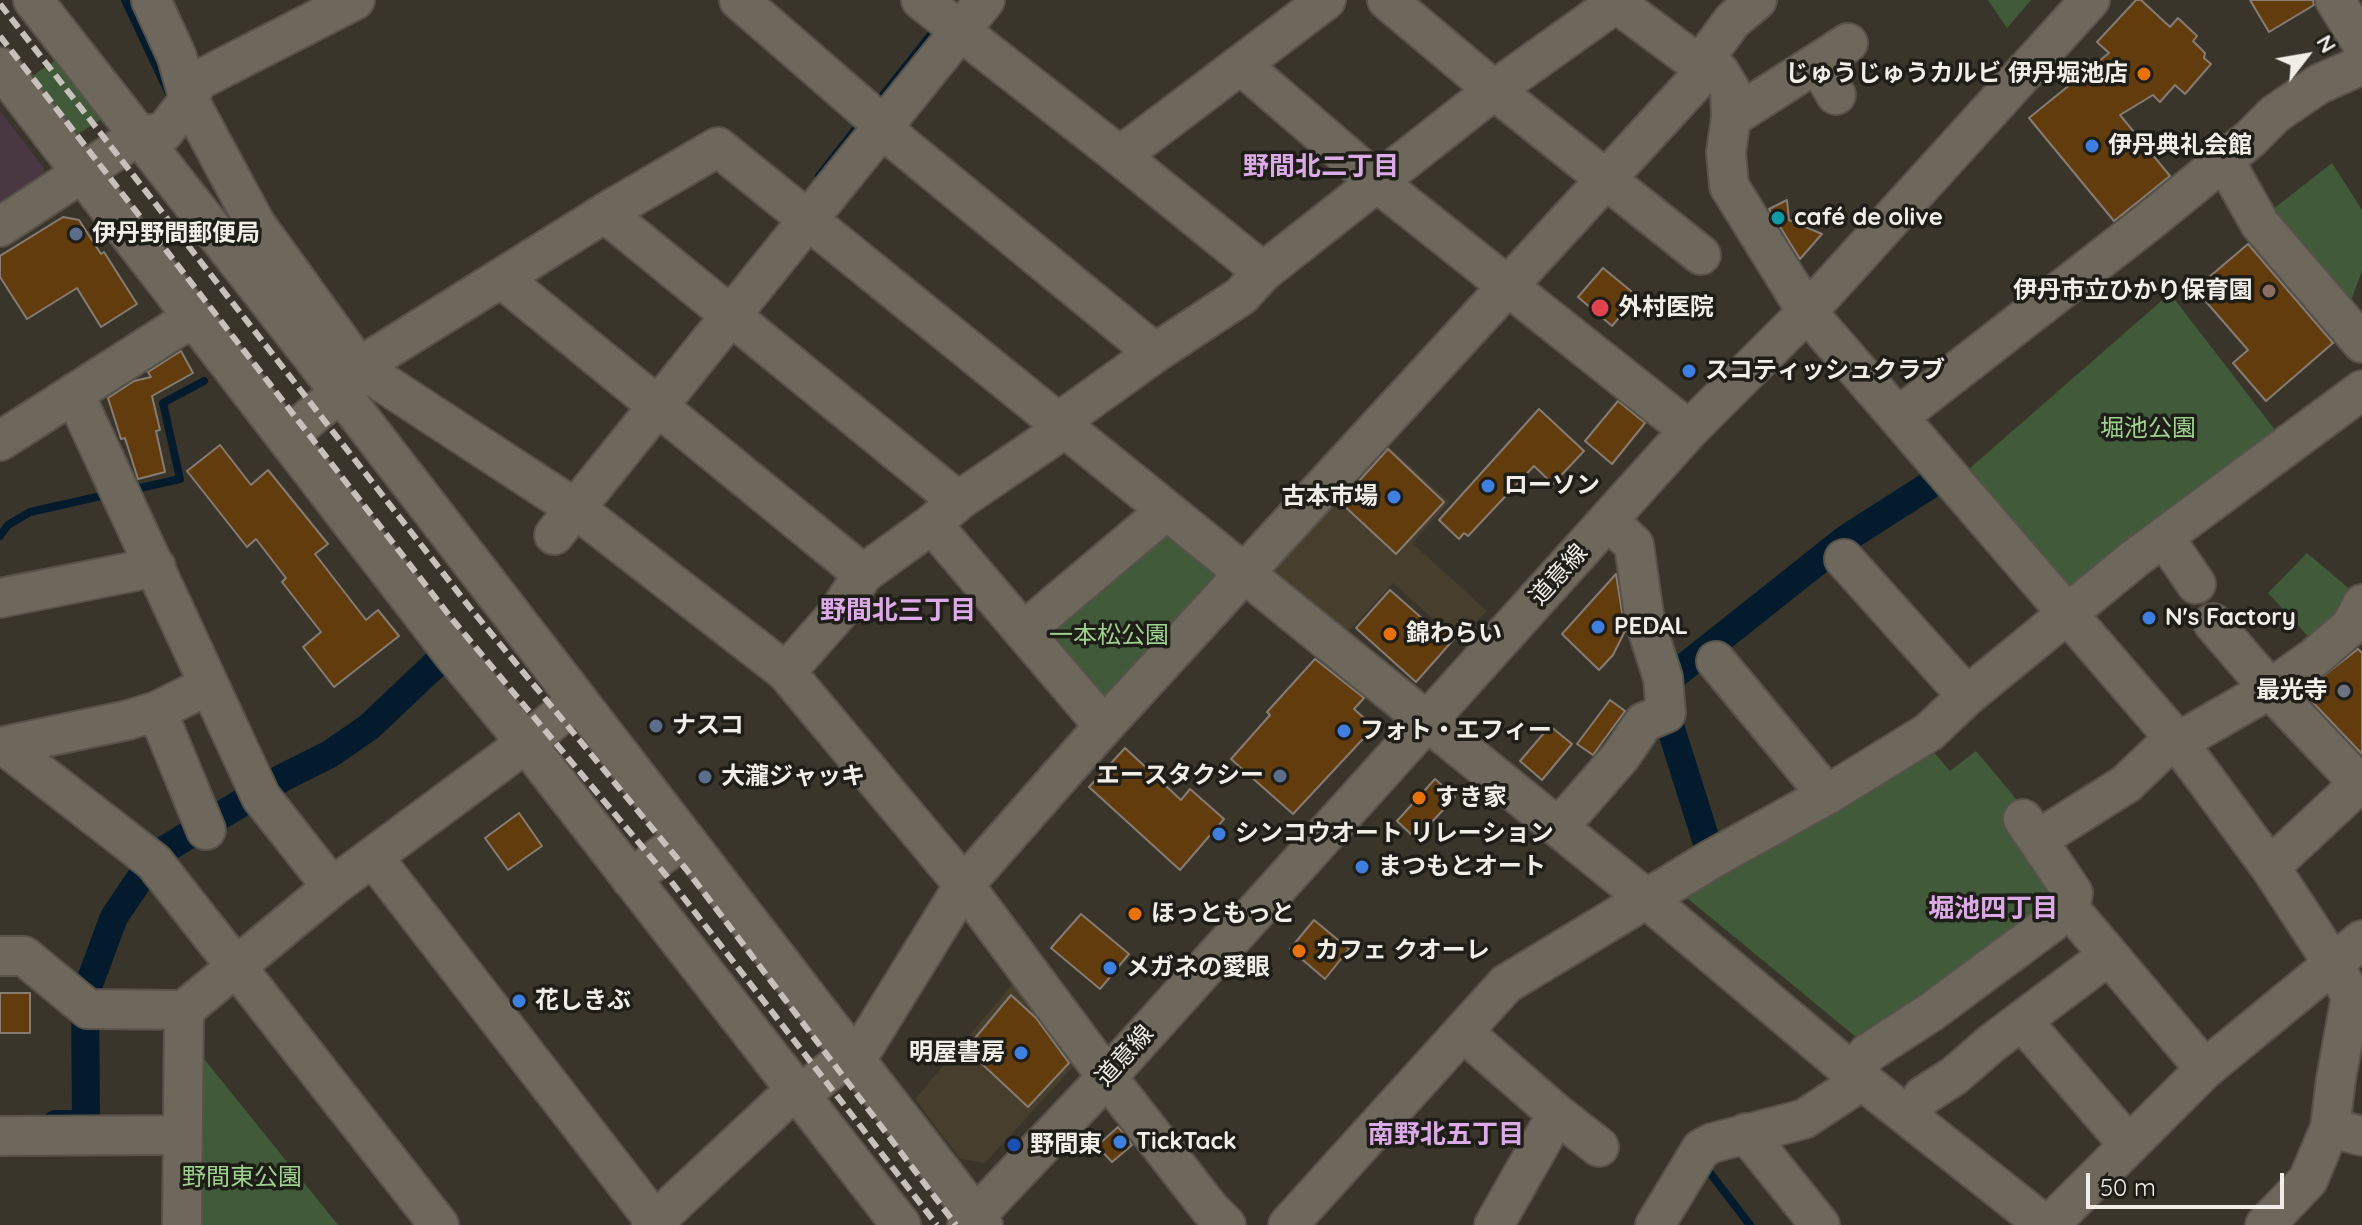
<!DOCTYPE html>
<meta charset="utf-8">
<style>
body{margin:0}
#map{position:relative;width:2362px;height:1225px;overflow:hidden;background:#3a352b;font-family:Quicksand,sans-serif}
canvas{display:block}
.north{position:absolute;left:2266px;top:16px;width:80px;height:80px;-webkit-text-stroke:6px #1f1d18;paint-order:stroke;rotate:59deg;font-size:22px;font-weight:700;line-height:32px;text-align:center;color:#f1ede7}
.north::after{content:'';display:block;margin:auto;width:28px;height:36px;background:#f1ede7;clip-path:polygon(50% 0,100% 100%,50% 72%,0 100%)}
.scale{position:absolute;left:2086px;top:1173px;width:198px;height:36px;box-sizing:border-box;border:4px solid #f1ede7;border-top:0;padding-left:10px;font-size:24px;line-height:28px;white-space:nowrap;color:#f1ede7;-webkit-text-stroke:6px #1f1d18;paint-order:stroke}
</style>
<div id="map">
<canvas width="2362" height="1225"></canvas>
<div class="north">N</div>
<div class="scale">50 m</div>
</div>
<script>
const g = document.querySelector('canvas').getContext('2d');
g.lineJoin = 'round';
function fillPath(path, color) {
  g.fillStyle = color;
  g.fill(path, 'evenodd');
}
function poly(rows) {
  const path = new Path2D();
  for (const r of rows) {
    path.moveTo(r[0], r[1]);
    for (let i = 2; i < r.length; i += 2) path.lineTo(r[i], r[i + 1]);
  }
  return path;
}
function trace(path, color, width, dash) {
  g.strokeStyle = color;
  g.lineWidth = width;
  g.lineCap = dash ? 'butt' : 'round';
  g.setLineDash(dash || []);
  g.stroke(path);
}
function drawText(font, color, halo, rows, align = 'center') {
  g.font = font + ' Quicksand,"Noto Sans JP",sans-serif';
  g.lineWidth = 7;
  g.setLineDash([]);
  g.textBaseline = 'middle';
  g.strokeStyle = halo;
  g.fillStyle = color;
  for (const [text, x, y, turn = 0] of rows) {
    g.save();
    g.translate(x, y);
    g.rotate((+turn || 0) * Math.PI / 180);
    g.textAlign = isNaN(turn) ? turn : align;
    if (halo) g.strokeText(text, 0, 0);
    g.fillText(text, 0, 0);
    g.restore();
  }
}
fillPath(poly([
 [1383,441,1449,502,1412,543,1487,611,1458,641,1393,583,1346,634,1273,575,1273,563],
 [1018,978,1080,1059,985,1163,960,1159,915,1099]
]), '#473e2e');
fillPath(poly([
 [0,111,44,168,43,178,0,203]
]), '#493742');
fillPath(poly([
 [1988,0,2031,0,2007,28],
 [61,57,106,116,72,138,26,80],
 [2332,163,2362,210,2362,271,2349,306,2267,214],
 [2167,296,2172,296,2282,439,2073,595,1961,476],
 [1158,528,1225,577,1103,708,1044,625],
 [2307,553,2359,597,2317,646,2268,593],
 [1931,749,1950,771,1976,751,2027,812,2065,898,1868,1047,1686,897,1689,883],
 [196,1049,338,1225,196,1225]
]), '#415b3a');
trace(poly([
 [125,0,171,98],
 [876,104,937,27],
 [819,176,862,121],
 [131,490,180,479,163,403,204,381],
 [0,536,8,525,30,512,110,494],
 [1707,1169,1750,1225]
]), '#041b2d', 8);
trace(poly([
 [1663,684,1847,538,1933,483],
 [1666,713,1712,859],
 [56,1124,86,1124,85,995,114,917,145,871,164,850,284,777,330,754,369,727,443,657]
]), '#041b2d', 28);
const building = poly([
 [2136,0,2141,0,2170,27,2178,18,2197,36,2193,41,2205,53,2204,58,2211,64,2185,94,2175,85,2160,102,2153,95,2120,115,2170,176,2114,221,2029,118,2109,53,2097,42,2136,0],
 [2250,0,2313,0,2314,5,2269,32,2250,0],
 [1787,200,1789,220,1822,234,1800,259,1769,209,1787,200],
 [63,217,79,220,101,254,104,252,137,304,101,327,77,288,27,319,0,277,0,256,63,217],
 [2248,244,2333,343,2266,401,2233,363,2248,350,2195,289,2248,244],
 [1603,268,1637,296,1612,326,1578,297,1603,268],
 [181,351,193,373,152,396,160,430,156,431,165,472,138,479,125,438,121,439,108,398,134,381,151,377,148,372,181,351],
 [1618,401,1645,423,1612,464,1585,441,1618,401],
 [1539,409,1584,451,1553,484,1534,466,1468,536,1464,533,1459,539,1439,520,1539,409],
 [220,445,251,485,268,470,328,544,315,554,366,620,378,610,399,636,334,687,303,647,321,632,282,582,286,578,256,539,247,547,187,471,220,445],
 [1388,449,1444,502,1396,554,1340,502,1388,449],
 [1616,574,1625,631,1613,655,1599,670,1562,634,1616,574],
 [1390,590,1433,628,1437,624,1454,639,1416,682,1356,628,1390,590],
 [2358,649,2362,653,2362,754,2303,692,2358,649],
 [1315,659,1364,698,1354,709,1374,727,1293,814,1231,759,1270,715,1267,712,1315,659],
 [1610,700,1625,711,1593,755,1577,744,1610,700],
 [1550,726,1572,744,1542,780,1520,761,1550,726],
 [1125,748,1181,800,1190,789,1224,819,1180,870,1089,787,1125,748],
 [1435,779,1455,797,1416,839,1397,821,1435,779],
 [519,813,542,846,508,870,485,838,519,813],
 [1081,914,1129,954,1100,989,1051,948,1081,914],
 [1314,920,1349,949,1325,979,1290,949,1314,920],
 [0,993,30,993,30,1033,0,1033,0,993],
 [1011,995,1036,1018,1069,1063,1028,1107,966,1049,1011,995],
 [1118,1127,1132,1145,1112,1162,1097,1146,1118,1127]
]);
fillPath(building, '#623c0d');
trace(building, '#867c73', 2);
const minor = poly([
 [33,0,340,392,983,1225],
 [151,0,177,57,189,100,255,223,359,367,576,509,786,672,964,885,1107,1077,1210,1209,1226,1225],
 [739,0,883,125,897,141,1155,353],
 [921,0,1120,156,1263,272],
 [1387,0,1494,90,1701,255],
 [1612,0,1686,55,1719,71,1730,89,1731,118,1726,152,1729,186,1807,312,1898,417,2147,223,2250,139,2275,114,2319,84,2362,65],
 [2335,0,2362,44],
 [1817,63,1836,95],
 [1241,65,1378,183,1689,430],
 [0,67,453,654,526,743,901,1225],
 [1731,118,1848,43],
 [1120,156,1326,0],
 [2224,160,2260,224,2362,343],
 [605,213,958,501],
 [0,227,138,136,164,132,189,100,197,81,355,0],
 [501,278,863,574],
 [74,393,261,797,332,887],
 [1898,417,2178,742,2270,867,2332,962,2351,996,2336,1079,2330,1128],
 [286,438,340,392,359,367,605,213,718,147,1648,900,1853,1073,2045,1225],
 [0,441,192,318],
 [932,524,1104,726],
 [554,535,985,0],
 [2164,537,2196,584],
 [1844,559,1967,696],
 [0,598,156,567],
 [2213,623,2270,689,2359,783],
 [1025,630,1166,511],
 [1716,661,1827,795],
 [786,672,837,614,863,574,932,524,958,501,1052,437,1059,422,1155,353,1241,296,1263,272,1494,90,1616,3],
 [157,711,206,830],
 [2178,742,2270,689,2315,657,2351,626,2362,604],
 [5,746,154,862,439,1225],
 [0,747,128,720,157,711,209,685],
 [1559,827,1621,756,1644,722,1666,713,1663,678,1645,622,1634,545,1608,520],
 [2037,840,2126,784,2174,738],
 [373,857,658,1225],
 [2270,867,2362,781],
 [631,879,684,838],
 [2070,909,2205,1069],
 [0,956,24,956,88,1009,184,1010],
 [2023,1022,2128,1144],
 [1463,1032,1557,1114,1494,1225],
 [1853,1073,1868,1053,1931,1012,2070,909,2073,893,2023,819],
 [1557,1114,1599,1147],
 [1909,1115,1923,1096,1954,1076,1992,1043,2109,955],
 [1746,1133,1820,1225],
 [0,1136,182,1135],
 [182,1225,184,1010,332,887,526,743,578,700],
 [651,1225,795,1090,809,1088,843,1060,856,1060,964,885,1104,726,1696,81,1701,63,1733,20,1757,0],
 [967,1225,1107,1077,1689,430,1807,312,2090,0],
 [1288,1225,1506,984,1712,859,1827,795,1929,732,1967,696,2134,559,2362,390],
 [1655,1225,1701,1149,1712,1143,1804,1119,1863,1080],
 [2049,1225,2205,1069,2362,940],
 [2265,1225,2308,1180,2330,1128,2362,1136]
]);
trace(minor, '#57524a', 42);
trace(minor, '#6d675c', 38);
trace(poly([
 [0,4,471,609,686,869,956,1225],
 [0,36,452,619,670,880,937,1225]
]), '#c6c2bb', 6, [12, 6]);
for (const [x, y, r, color] of [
 [2144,74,8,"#e8710a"],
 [2092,146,8,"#3f7fe0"],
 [1778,218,8,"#0f9aa8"],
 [76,234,8,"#5c6f8a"],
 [2269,291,8,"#8d6e63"],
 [1600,308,10,"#e0444e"],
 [1689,371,8,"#3f7fe0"],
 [1488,486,8,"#3f7fe0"],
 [1394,497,8,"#3f7fe0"],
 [2149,618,8,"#3f7fe0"],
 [1598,627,8,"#3f7fe0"],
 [1390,634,8,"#e8710a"],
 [2344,691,8,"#6b7280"],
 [656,726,8,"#5c6f8a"],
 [1344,731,8,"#3f7fe0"],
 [1280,776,8,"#5c6f8a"],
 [705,777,8,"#5c6f8a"],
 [1419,798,8,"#e8710a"],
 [1219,834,8,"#3f7fe0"],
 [1362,867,8,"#3f7fe0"],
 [1135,914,8,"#e8710a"],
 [1299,951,8,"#e8710a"],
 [1110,968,8,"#3f7fe0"],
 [519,1001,8,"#3f7fe0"],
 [1021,1053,8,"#3f7fe0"],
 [1120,1142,8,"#3f7fe0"],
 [1014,1145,8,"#1a4fb4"]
]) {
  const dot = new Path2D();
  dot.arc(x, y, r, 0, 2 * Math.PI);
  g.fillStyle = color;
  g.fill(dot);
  trace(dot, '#1f1d18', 3);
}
drawText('bold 24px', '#f1ede7', '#1f1d18', [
 ["じゅうじゅうカルビ 伊丹堀池店",2128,74,"right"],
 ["伊丹典礼会館",2108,146],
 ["café de olive",1794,218],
 ["伊丹野間郵便局",92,234],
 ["伊丹市立ひかり保育園",2253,291,"right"],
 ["外村医院",1618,308],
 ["スコティッシュクラブ",1705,371],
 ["ローソン",1504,486],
 ["古本市場",1378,497,"right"],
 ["N's Factory",2165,618],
 ["PEDAL",1614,627],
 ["錦わらい",1406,634],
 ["最光寺",2328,691,"right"],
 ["ナスコ",672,726],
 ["フォト・エフィー",1360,731],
 ["エースタクシー",1264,776,"right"],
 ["大瀧ジャッキ",721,777],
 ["すき家",1435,798],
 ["シンコウオート リレーション",1235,834],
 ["まつもとオート",1378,867],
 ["ほっともっと",1151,914],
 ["カフェ クオーレ",1315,951],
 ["メガネの愛眼",1126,968],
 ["花しきぶ",535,1001],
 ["明屋書房",1005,1053,"right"],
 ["TickTack",1136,1142],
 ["野間東",1030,1145]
], 'left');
drawText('24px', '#9dd28e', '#1f1d18', [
 ["堀池公園",2148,429],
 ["一本松公園",1109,636],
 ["野間東公園",242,1178]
]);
drawText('24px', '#f1ede7', '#1f1d18', [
 ["道意線",1559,575,-48],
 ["道意線",1125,1056,-48]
]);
drawText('bold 26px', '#dbaae7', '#1f1d18', [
 ["野間北二丁目",1321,167],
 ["野間北三丁目",898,611],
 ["堀池四丁目",1993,909],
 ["南野北五丁目",1446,1135]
]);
</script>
